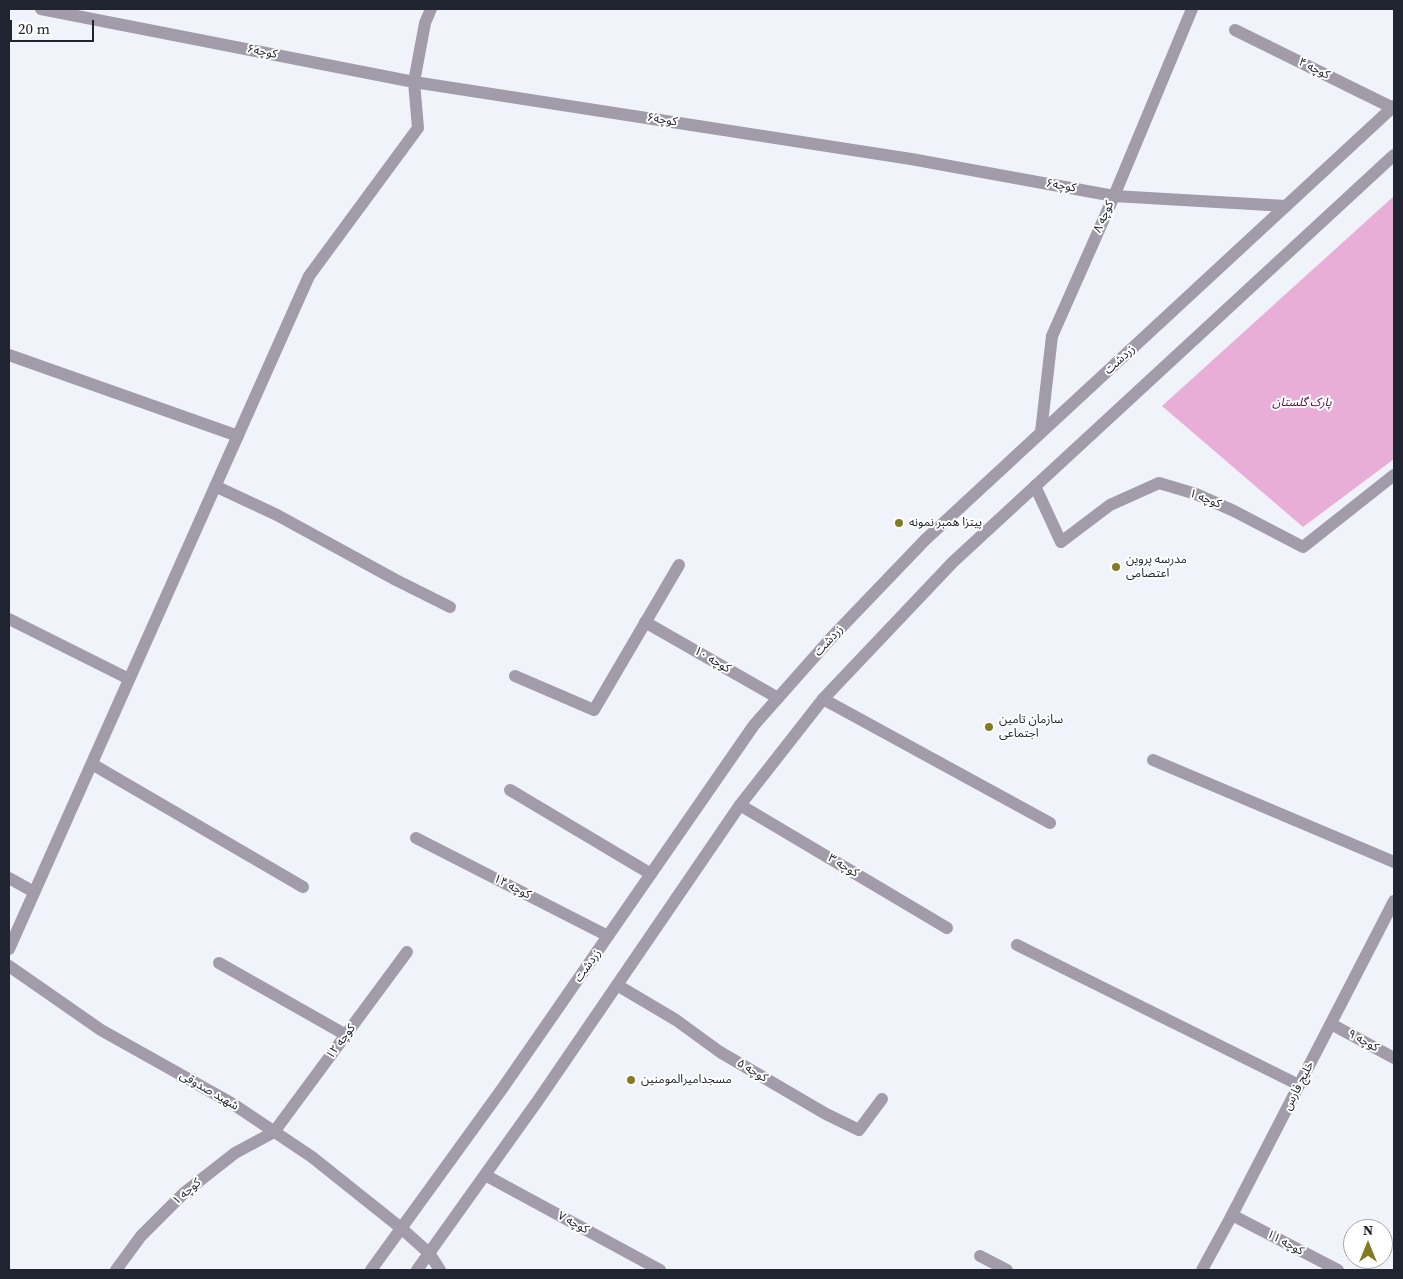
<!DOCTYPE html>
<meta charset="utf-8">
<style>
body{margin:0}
#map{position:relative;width:1403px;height:1279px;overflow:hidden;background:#f1f3fa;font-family:"Source Serif 4",serif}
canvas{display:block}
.frame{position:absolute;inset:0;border:10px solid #202430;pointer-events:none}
.north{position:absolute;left:1343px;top:1219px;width:50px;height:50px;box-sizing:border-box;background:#fff;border:1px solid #a6a7ac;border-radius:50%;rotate:0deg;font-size:14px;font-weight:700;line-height:20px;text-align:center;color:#202430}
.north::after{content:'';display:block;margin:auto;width:18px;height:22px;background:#837b21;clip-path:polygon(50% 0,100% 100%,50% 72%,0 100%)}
.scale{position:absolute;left:10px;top:20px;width:84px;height:22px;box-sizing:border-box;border:2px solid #202430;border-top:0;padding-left:6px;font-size:15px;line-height:18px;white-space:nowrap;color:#202430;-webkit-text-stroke:4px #fff;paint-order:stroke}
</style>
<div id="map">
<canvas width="1403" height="1279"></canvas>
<div class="frame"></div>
<div class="north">N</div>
<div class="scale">20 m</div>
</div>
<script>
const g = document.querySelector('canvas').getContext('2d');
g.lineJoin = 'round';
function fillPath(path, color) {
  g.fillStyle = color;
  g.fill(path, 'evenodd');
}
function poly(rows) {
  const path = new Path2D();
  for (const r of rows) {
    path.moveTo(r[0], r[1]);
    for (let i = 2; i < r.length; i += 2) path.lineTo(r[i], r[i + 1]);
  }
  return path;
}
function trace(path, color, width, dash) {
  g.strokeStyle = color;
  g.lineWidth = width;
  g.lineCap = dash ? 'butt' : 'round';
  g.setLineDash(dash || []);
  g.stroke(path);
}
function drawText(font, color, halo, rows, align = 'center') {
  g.font = font + ' "Source Serif 4","Noto Sans Arabic",serif';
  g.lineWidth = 4;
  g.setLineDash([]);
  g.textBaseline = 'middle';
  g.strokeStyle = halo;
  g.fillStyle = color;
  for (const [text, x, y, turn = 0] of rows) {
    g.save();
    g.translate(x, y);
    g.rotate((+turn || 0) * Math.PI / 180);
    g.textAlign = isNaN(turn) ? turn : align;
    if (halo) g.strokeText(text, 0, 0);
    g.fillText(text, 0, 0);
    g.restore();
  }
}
fillPath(poly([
 [1394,196,1394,459,1303,527,1162,406]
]), '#e9aed8');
trace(poly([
 [41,9,414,82,911,159,1114,196,1286,206],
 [1235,30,1393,108],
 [9,355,238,436],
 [1041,432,1052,336,1114,196,1192,9],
 [215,486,277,515,396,580,450,607],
 [1035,486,1061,542,1110,505,1159,483,1196,494,1234,511,1303,547,1394,475],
 [9,619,129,679],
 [645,622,778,698],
 [515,676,594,710,679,565],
 [823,699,1050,823],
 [1153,760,1394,862],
 [92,764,303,887],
 [510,790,651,874],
 [740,805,947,928],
 [416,838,608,936],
 [9,878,34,892],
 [1017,945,1299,1085],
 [9,949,309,276,418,128,414,82,425,23,431,9],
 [219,963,346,1035],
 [617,985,676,1020,720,1052,826,1114,859,1130,882,1099],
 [1331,1024,1394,1058],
 [1232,1215,1338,1270],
 [980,1256,1007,1270],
 [116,1270,141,1236,184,1193,235,1153,274,1132,407,952]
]), '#a19baa', 12);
trace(poly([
 [485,1175,660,1270],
 [429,1253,440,1270]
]), '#a19baa', 12);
trace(poly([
 [9,966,101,1030,233,1104,312,1157,401,1228,429,1253],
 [371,1270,502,1089,754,725,832,637,925,540,1394,106],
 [417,1270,539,1099,740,805,823,699,953,562,1394,155],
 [1202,1270,1232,1215,1394,901]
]), '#a19baa', 12);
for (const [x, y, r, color] of [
 [899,523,5,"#837b21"],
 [1116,567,5,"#837b21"],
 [989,727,5,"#837b21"],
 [631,1080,5,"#837b21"]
]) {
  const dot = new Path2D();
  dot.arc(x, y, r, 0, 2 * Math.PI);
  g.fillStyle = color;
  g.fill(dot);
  trace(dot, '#fff', 2);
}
drawText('12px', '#202430', '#fff', [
 ["کوچه۶",262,52,11],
 ["کوچه ۴",1314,69,26],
 ["کوچه۶",662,120,9],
 ["کوچه۶",1061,186,10],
 ["کوچه ۸",1104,217,-66],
 ["زردشت",1120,360,-43],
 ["کوچه ۱",1205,499,21],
 ["زردشت",829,641,-48],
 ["کوچه ۱۰",712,660,30],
 ["کوچه ۳",843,866,31],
 ["کوچه ۱۴",512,887,27],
 ["زردشت",588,966,-55],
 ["کوچه ۹",1363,1041,28],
 ["کوچه ۱۲",341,1042,-53],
 ["کوچه ۵",752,1071,31],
 ["خلیج فارس",1299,1086,-63],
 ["شهید صدوقی",209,1091,30],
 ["کوچه ۱",187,1192,-41],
 ["کوچه ۷",573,1223,28],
 ["کوچه ۱۱",1285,1243,28]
]);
drawText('italic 12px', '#550f47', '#fff', [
 ["پارک گلستان",1302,403]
]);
drawText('12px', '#202430', '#fff', [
 ["پیتزا همبر نمونه",909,523],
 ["مدرسه پروین",1126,560],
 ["اعتصامی",1126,574],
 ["سازمان تامین",999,720],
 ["اجتماعی",999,734],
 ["مسجدامیرالمومنین",641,1080]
], 'left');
</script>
